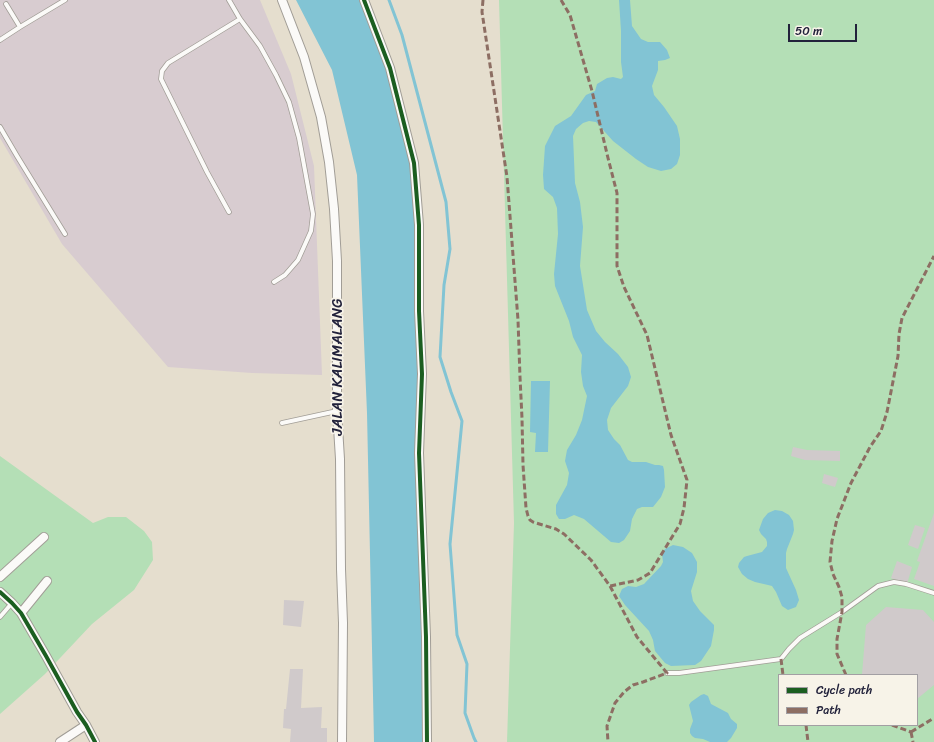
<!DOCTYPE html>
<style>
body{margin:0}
#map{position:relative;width:934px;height:742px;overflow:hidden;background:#e5dece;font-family:Sriracha,sans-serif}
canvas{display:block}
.legend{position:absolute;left:778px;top:674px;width:140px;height:52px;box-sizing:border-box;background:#f7f3e8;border:1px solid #a29fa3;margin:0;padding:5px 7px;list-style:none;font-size:12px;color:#22223b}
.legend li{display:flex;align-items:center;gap:8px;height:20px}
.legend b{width:20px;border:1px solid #a29fa3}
.scale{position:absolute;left:788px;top:24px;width:69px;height:18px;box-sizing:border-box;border:2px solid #22223b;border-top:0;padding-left:5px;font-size:12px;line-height:14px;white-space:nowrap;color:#22223b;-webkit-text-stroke:3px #f7f3e8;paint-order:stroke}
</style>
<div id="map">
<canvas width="934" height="742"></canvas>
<ul class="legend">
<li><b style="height:5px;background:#1b5e20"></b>Cycle path</li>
<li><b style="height:5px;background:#8d6e63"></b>Path</li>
</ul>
<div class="scale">50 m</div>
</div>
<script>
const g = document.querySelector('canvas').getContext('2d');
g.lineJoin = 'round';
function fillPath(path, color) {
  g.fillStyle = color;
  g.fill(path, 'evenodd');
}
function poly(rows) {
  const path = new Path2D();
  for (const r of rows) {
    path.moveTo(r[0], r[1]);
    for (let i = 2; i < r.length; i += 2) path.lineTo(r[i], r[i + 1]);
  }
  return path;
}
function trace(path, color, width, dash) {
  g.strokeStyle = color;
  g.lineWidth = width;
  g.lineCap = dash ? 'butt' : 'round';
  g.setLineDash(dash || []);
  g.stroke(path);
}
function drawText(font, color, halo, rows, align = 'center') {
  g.font = font + ' Sriracha,sans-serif';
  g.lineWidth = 3.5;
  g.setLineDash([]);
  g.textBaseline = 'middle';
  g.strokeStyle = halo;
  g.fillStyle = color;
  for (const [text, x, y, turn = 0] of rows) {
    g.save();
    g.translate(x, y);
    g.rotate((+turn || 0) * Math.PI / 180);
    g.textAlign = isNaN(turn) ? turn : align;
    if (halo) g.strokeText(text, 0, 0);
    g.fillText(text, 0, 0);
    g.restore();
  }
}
fillPath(poly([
 [0,0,260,0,291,74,314,166,322,375,252,373,168,367,62,244,0,138]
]), '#d8ccd0');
fillPath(poly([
 [499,0,934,0,934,742,507,742,514,523],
 [779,675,917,675,917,725,779,725],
 [0,456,93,523,108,517,126,517,144,531,152,542,153,560,134,590,92,624,45,674,0,714]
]), '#b4dfb6');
fillPath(poly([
 [296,0,364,0,388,62,414,163,426,742,374,742,367,413,357,175,332,70],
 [619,0,630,0,632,26,641,39,648,42,660,42,667,50,670,58,665,60,658,61,658,70,652,86,654,95,664,107,677,126,680,139,680,155,677,164,671,169,661,171,648,167,636,159,613,141,596,122,589,121,583,123,576,129,573,136,575,183,580,202,583,227,580,266,587,310,596,331,605,342,618,354,628,367,631,377,628,386,611,408,607,420,608,430,614,439,620,445,628,460,632,462,646,462,655,465,659,465,663,466,664,470,665,487,661,497,653,507,642,507,637,509,632,519,630,531,624,540,619,543,611,542,584,519,574,515,565,519,559,519,556,514,556,505,567,485,569,473,565,461,567,450,576,435,582,420,587,396,583,386,581,372,582,355,573,337,569,321,555,286,554,274,558,234,557,208,553,197,544,189,543,175,545,146,555,126,571,116,586,95,595,91,597,84,607,78,613,77,621,79,623,77,621,62,621,31],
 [531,381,550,381,548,452,535,452,536,433,530,432],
 [775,510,782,511,789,515,793,521,794,530,793,534,787,549,786,553,786,568,796,590,799,600,796,607,788,610,782,606,776,592,772,586,768,585,755,582,748,579,742,574,738,567,739,563,744,557,747,556,762,552,767,546,767,542,766,539,761,534,759,530,763,519,768,513],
 [673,545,683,547,692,553,697,562,697,572,691,591,693,601,700,611,714,625,714,630,711,646,701,661,695,665,671,666,665,663,655,651,653,640,649,631,625,605,619,596,622,589,628,586,636,587,644,584,661,566,663,562,662,554,665,549],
 [704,694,708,696,711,704,728,713,731,719,737,724,737,728,731,738,727,742,710,742,703,739,695,738,692,736,690,733,690,729,693,721,689,705,691,702,701,695]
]), '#82c4d4');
trace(poly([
 [389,0,402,35,446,202,450,249,444,285,440,357,451,392,462,421,450,544,457,635,467,664,465,713,474,738,476,742]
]), '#82c4d4', 3);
fillPath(poly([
 [793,447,807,450,840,451,840,461,805,460,791,456],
 [824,474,838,478,835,487,822,483],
 [934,513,934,586,914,579,920,562,917,561],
 [915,525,925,528,918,549,908,545],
 [897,561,912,567,907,584,891,578],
 [284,600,304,601,301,627,283,625],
 [886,607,923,610,934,622,934,685,917,699,917,675,862,675,866,625],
 [290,669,303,669,301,708,322,707,321,728,327,728,327,742,290,742,291,729,283,728,284,709,286,709]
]), '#d0cacb');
const service = poly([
 [229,0,240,19,260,46,276,75,289,102,299,138,313,214,311,231,298,260,285,275,274,282],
 [6,4,20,27],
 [0,40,20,27,65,0],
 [0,127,17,156,65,234],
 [229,212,207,172,161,79,162,71,168,63,240,19],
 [282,423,337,411],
 [0,617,12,603],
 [667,673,679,673,781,659,789,649,800,638,842,612,878,586,894,582,906,584,934,593]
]);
const minor = poly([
 [282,0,304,57,321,117,329,162,334,209,337,261,337,411,340,459,341,569,343,623,342,742],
 [364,0,390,68,414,163,419,225,419,311,422,374,419,453,426,637,427,742],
 [0,577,44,537],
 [0,592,12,603,21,613,46,656,77,712,86,725,95,742],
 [21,613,47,581],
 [60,742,86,725]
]);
trace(service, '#a19d96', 5.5);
trace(minor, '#a19d96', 10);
trace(service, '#fbfaf8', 4);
trace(minor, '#fbfaf8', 8);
trace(poly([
 [483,0,482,12,507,177,518,320,520,377,522,418,523,465,526,508,528,516,530,520,533,522,556,529,564,534,591,560,610,586,637,637,667,673,643,682,633,685,624,692,615,703,607,726,608,742],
 [561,0,570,15,592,91,608,158,617,193,617,266,624,287,647,335,671,435,687,480,684,508,680,524,650,573,638,580,610,586],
 [781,659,783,675],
 [846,675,837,654,837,639,842,612,842,597,839,587,833,574,830,562,832,541,837,519,851,483,870,447,881,431,887,412,898,356,899,334,902,318,934,256],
 [806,725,808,742],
 [892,725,911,732],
 [911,732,934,718],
 [911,732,913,742]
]), '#8d6e63', 3, [6, 3]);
trace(poly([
 [364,0,390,68,414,163,419,225,419,311,422,374,419,453,426,637,427,742],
 [0,592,12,603,21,613,46,656,77,712,86,725,95,742]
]), '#1b5e20', 4);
drawText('15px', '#22223b', '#f7f3e8', [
 ["JALAN KALIMALANG",338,367,-90]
]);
</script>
